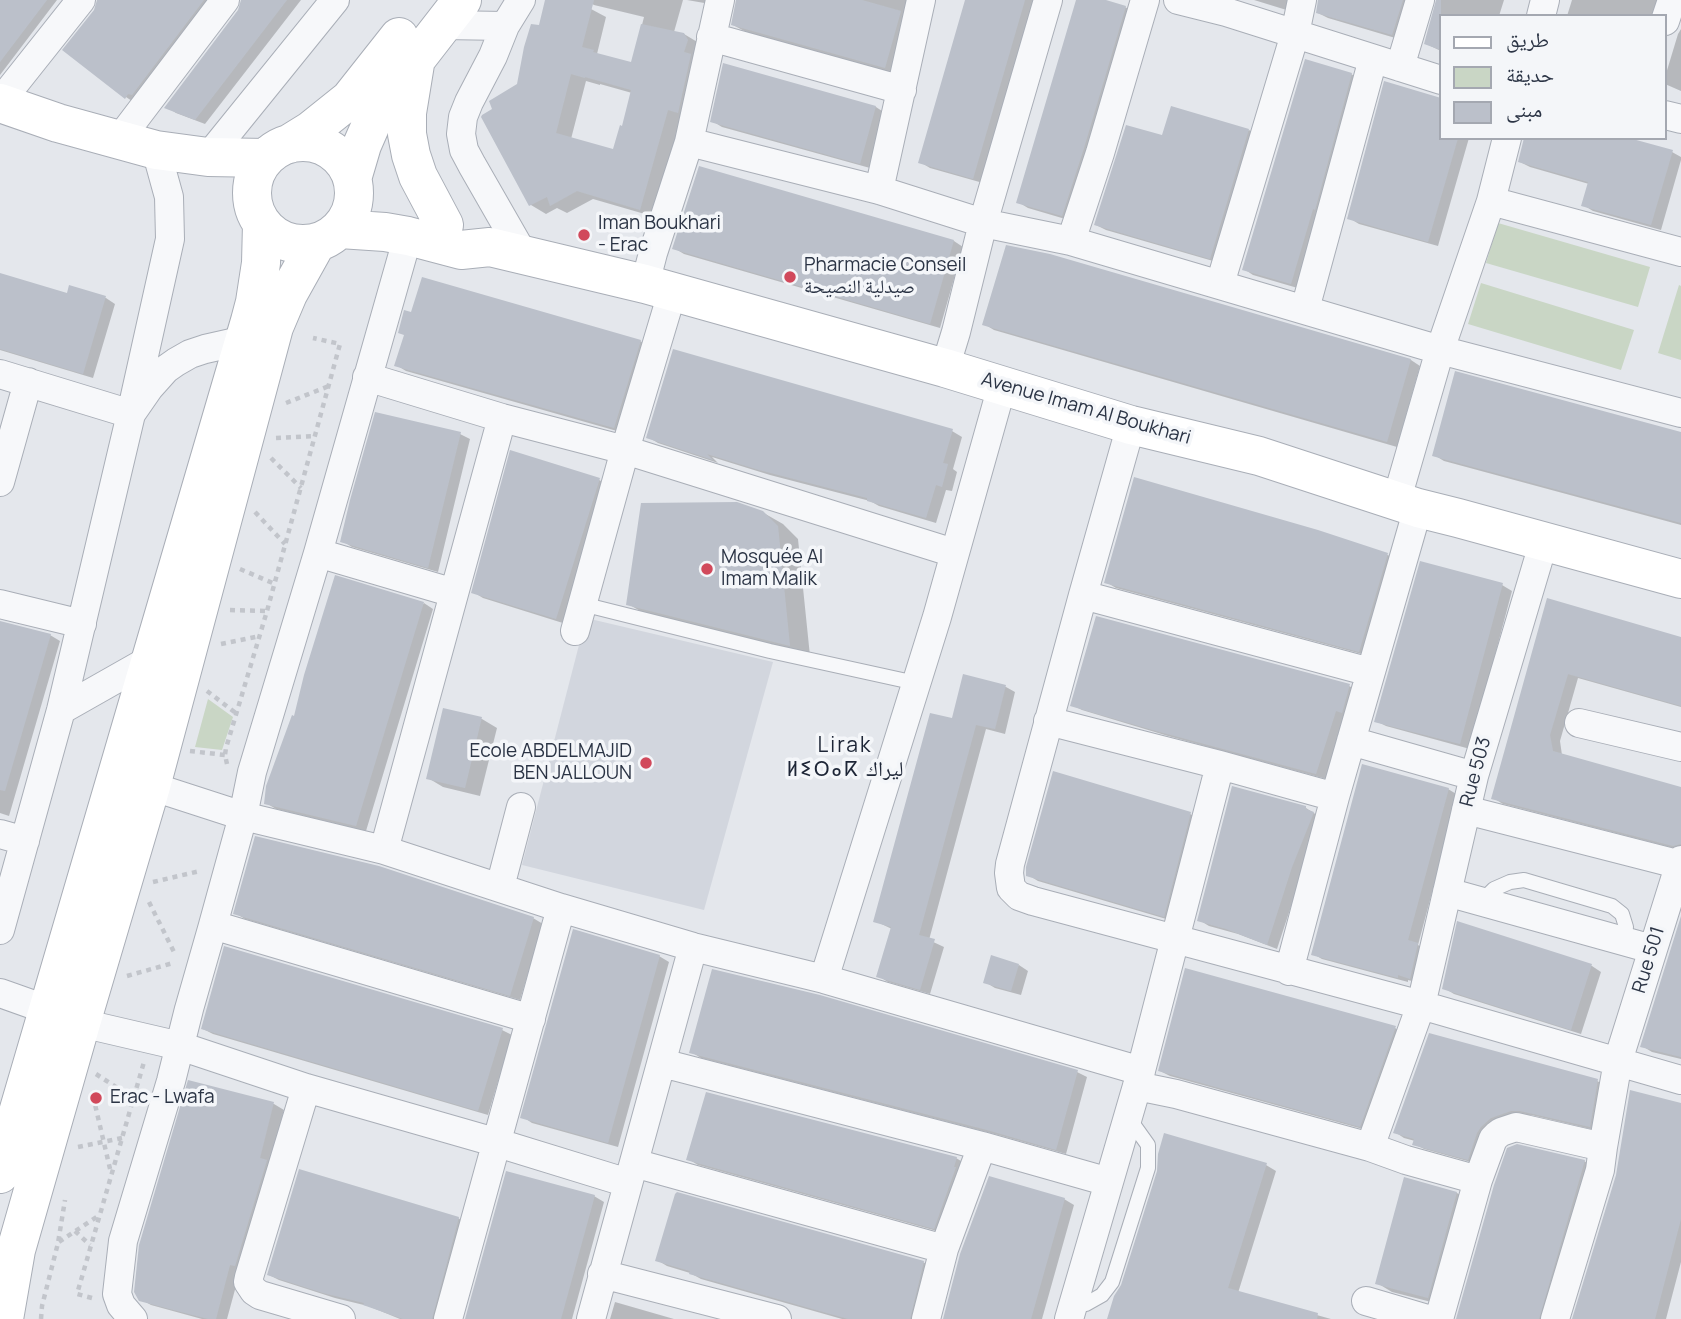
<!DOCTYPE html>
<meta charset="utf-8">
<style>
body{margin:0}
#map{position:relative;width:1681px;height:1319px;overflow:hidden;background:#e4e7ec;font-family:Manrope,"Noto Naskh Arabic",sans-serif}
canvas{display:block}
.legend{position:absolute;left:1439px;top:14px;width:228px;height:126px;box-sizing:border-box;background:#f4f6f9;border:2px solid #a4a8b1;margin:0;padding:9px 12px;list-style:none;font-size:21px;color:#2b3445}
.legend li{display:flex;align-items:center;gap:14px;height:35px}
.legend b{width:35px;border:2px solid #a4a8b1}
</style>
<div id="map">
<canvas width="1681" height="1319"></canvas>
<ul class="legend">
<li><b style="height:9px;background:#fff"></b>طريق</li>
<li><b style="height:19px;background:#c9d6c5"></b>حديقة</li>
<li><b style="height:19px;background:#bbc0ca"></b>مبنى</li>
</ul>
</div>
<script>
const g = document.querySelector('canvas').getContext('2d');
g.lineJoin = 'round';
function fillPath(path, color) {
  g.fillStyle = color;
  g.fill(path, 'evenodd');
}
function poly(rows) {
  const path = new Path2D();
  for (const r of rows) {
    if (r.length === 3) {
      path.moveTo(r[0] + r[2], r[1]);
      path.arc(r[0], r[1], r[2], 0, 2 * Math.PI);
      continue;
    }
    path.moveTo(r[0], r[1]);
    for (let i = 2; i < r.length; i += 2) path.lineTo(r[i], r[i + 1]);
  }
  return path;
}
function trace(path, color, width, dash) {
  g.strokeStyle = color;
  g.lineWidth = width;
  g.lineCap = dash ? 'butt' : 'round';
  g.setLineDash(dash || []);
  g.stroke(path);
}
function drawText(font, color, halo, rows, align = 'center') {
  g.font = font + ' Manrope,"Noto Naskh Arabic","Noto Sans Tifinagh",sans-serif';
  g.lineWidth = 7;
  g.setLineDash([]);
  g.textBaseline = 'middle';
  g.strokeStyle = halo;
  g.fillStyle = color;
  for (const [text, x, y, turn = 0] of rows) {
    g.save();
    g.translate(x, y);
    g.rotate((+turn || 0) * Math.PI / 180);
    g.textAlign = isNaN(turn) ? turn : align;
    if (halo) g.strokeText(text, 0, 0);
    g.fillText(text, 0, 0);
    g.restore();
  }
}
fillPath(poly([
 [586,618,773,662,704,910,522,865]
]), '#d2d6de');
fillPath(poly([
 [1498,223,1650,267,1638,307,1486,263],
 [1481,283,1634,330,1621,370,1468,324],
 [1679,285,1681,286,1681,360,1658,353],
 [208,699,233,717,222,750,195,747]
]), '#c9d6c5');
fillPath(poly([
 [0,0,57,0,0,75],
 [99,0,218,0,135,103,126,97,96,11],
 [243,0,301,0,205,124,176,113,167,107,240,10],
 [547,0,555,0,591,9,606,17,597,54,632,64,644,17,594,5,586,0,683,0,674,32,684,34,699,43,702,50,655,217,593,199,567,213,557,208,546,214,531,205,494,110,518,85,540,27],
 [586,81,600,85,600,84,632,93,623,128,615,151,571,139],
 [687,0,719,0,710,4],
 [738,0,921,0,900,75,748,33,733,25],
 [967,0,1036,0,983,183,930,168,920,162],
 [1077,0,1100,0,1125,7,1135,13,1072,221,1028,208,1018,202],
 [1254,0,1296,0,1293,12],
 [1320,0,1414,0,1402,40,1328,18,1318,13],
 [1438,0,1504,0,1499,16,1441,16,1441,51,1426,44],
 [1572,0,1658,0,1653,16,1567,16],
 [1681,29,1681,91,1665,84,1665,77,1678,34],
 [725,65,876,107,885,113,870,168,722,127,712,121],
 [1351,74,1361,80,1301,289,1253,275,1244,269],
 [1385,83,1441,99,1441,138,1469,138,1438,246,1359,224,1349,218],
 [1249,130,1258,136,1220,263,1106,230,1096,225],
 [1672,152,1681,157,1681,160,1661,230,1593,211,1583,205,1589,184,1530,167,1520,162],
 [954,241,963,247,940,328,684,254,674,248],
 [0,275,68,295,70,288,106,298,115,304,93,378,0,350],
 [984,324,1411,360,1420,366,1397,447,994,330],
 [640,341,650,347,624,433,406,371,396,365],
 [674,351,952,431,962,437,953,469,957,472,952,491,946,490,936,523,879,506,870,501,770,475,712,457,718,463,658,443,648,437],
 [460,434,470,439,438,572,352,547,342,541],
 [1681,434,1681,525,1444,461,1434,455],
 [599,480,609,485,566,624,483,598,473,592],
 [762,512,783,524,798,539,810,656,649,616,628,604],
 [1382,552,1397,560,1369,656,1116,588,1106,582],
 [1502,585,1512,591,1470,749,1386,726,1376,721],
 [1549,600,1681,638,1681,707,1578,678,1560,741,1562,755,1681,789,1681,850,1503,804,1493,798],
 [424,603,433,609,366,831,276,809,266,803],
 [0,623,50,635,60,641,9,816,0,813],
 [964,676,1006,687,1015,692,1005,734,986,729,929,940,944,947,930,994,888,982,878,976,892,929,875,921,953,721],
 [1349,686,1359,691,1326,779,1168,736,1082,710,1072,705],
 [444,710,482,719,497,728,480,796,443,787,428,778],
 [1448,789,1458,795,1418,945,1427,951,1420,983,1408,980,1408,982,1322,959,1313,954],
 [1306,808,1323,819,1302,873,1277,949,1238,934,1209,926,1199,920],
 [1190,814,1200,819,1173,921,1038,881,1028,875],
 [235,913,533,918,543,924,520,1000,245,919],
 [1681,921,1681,1059,1652,1052,1642,1046],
 [1459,924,1592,966,1601,972,1581,1034,1454,994,1444,988],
 [226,948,502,1030,512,1035,488,1115,213,1034,203,1029],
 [659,956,669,962,618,1147,532,1123,523,1117],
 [1019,965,1028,971,1021,995,995,988,985,982],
 [1395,1028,1405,1034,1370,1131,1170,1076,1160,1071],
 [691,1052,1077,1072,1087,1077,1066,1154,998,1135,701,1058],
 [1597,1081,1607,1086,1599,1131,1531,1115,1522,1116,1478,1164,1424,1149,1414,1144,1415,1141,1404,1138,1395,1132],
 [190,1082,274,1104,284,1110,227,1319,202,1319,151,1305,140,1299],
 [1681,1105,1681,1262,1666,1319,1574,1319],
 [956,1158,966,1164,944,1233,698,1165,688,1159],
 [1584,1161,1594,1167,1549,1319,1458,1319],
 [1266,1165,1276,1171,1238,1293,1331,1319,1120,1319],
 [1405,1179,1457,1193,1472,1202,1443,1305,1392,1292,1377,1283],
 [594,1196,604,1202,572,1319,467,1319],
 [1064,1199,1074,1205,1042,1319,945,1319],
 [458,1218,468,1224,442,1319,400,1319,368,1306,335,1298,279,1280,269,1275],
 [657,1260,923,1262,933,1268,920,1319,842,1319,701,1279,690,1273,667,1266],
 [615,1302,674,1319,610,1319]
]), '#0003');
fillPath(poly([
 [0,0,47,0,0,62],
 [97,0,204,0,132,95,128,94,125,99,62,50,94,10],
 [241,0,287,0,195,120,164,108,238,10],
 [545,0,594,0,582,47,594,50,593,52,631,62,641,24,684,33,688,40,684,52,691,54,678,113,668,110,640,210,577,191,550,206,547,197,529,206,481,117,482,115,492,109,489,101,517,84,524,47,531,24,539,25],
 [571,74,585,78,585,77,631,90,622,126,620,125,613,149,556,133],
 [736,0,862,0,901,11,885,68,731,25],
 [965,0,1025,0,973,179,918,163],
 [1076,0,1106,0,1126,6,1084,148,1062,216,1016,203],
 [1318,0,1403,0,1392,35,1316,13],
 [1436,0,1441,0,1441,50,1424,44],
 [1305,59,1352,73,1315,210,1313,209,1291,284,1242,270],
 [723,63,876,106,860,164,710,122],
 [1384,81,1441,98,1441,138,1458,138,1428,242,1347,219],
 [1171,106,1249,129,1210,259,1094,225,1126,125,1162,135],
 [1524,138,1629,138,1673,150,1651,225,1581,206,1588,182,1518,162],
 [699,166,954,240,930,324,672,249],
 [1006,245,1050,254,1411,359,1387,442,982,325],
 [0,273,67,293,69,285,106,296,83,374,0,349],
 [422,277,641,340,614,428,394,366,404,335,398,333,404,310,411,312],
 [673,349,953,429,943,463,948,464,942,487,936,485,926,518,867,501,867,498,759,470,707,454,713,460,646,438],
 [1455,371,1681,432,1681,523,1432,456],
 [375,412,461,432,428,568,340,542,350,500],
 [510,450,600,478,556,619,471,593],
 [1134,477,1318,530,1388,553,1359,652,1104,583],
 [737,502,763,511,778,526,790,646,626,605,641,503],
 [1420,561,1503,583,1460,744,1374,722],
 [335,575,424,602,356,826,264,804,266,786,292,715,294,716,304,675],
 [1547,598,1681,637,1681,706,1568,674,1550,735,1553,751,1681,787,1681,844,1673,846,1491,799],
 [1096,616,1350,684,1342,713,1336,711,1316,774,1156,731,1070,706],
 [0,621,51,634,5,791,0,790],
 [963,674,1006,685,995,729,976,725,919,935,935,939,920,990,876,977,891,927,873,922,930,713,952,718],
 [443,708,482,717,465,788,426,779],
 [1362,764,1449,788,1408,940,1418,943,1410,979,1398,975,1398,978,1311,955],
 [1053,771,1191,812,1164,917,1026,876,1026,867],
 [1232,786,1306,806,1306,809,1314,812,1292,867,1267,945,1226,929,1197,921],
 [255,836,379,866,534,917,510,996,233,914],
 [1681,916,1681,1057,1640,1047],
 [1457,921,1592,964,1571,1030,1442,989],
 [573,929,660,955,608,1143,520,1118],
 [224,946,503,1028,478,1111,201,1029],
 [991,955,1019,964,1011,991,983,983],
 [1185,968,1396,1026,1360,1127,1158,1071],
 [712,969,820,995,1078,1070,1056,1150,987,1130,689,1053],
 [1429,1033,1598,1079,1590,1127,1520,1111,1511,1111,1491,1118,1481,1127,1477,1133,1468,1160,1412,1145,1414,1139,1393,1133],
 [188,1080,274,1102,260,1158,267,1160,235,1266,230,1265,216,1319,208,1319,139,1301,134,1292,139,1245],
 [1630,1090,1681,1103,1681,1219,1655,1319,1572,1319,1616,1175],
 [706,1092,957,1157,954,1167,956,1167,934,1229,686,1160],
 [1164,1133,1267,1163,1228,1288,1318,1313,1317,1319,1107,1319,1114,1296,1121,1285,1157,1171,1158,1154],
 [1517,1144,1585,1160,1539,1319,1456,1319,1494,1185,1507,1148],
 [299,1169,459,1217,432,1319,403,1319,363,1305,364,1303,323,1293,267,1275],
 [506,1171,595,1195,561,1319,465,1319],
 [989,1176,1065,1198,1031,1319,943,1319,960,1254],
 [1404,1177,1457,1192,1428,1298,1375,1284],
 [677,1192,924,1261,910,1319,848,1319,689,1274,690,1271,655,1261,675,1194]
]), '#bbc0ca');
const lane = poly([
 [582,604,770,651,916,683],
 [1481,902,1494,889,1510,882,1524,880,1612,906,1622,914,1626,927,1624,941],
 [1072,1307,1086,1304,1102,1295,1112,1282,1148,1168,1148,1145,1128,1117]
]);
const street = poly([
 [521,0,505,26,493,56,469,102,463,117,461,134,464,150,472,165,523,254],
 [1178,0,1226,12,1441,80],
 [1541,16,1545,0],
 [1665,21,1672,0],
 [443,25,505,26],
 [711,37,902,90],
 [1400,67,1420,0],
 [0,102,81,0],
 [1665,115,1681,119],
 [118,141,225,0],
 [689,142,879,190,983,223,1071,241,1440,350,1681,413],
 [208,157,335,0],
 [879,190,921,0],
 [1491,201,1681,252],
 [1071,241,1100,153,1145,0],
 [645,284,653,253,689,142,720,0],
 [1220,284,1295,34,1302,0],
 [1305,309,1373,59],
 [945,368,956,332,983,223,1048,0],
 [0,374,131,414,170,239,169,197,156,150],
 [367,377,502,418,625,450,954,553],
 [1131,425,1083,595,1010,864,1009,873,1011,888,1019,896,1033,901,1421,1005,1681,1080],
 [0,482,28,382],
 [1396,502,1440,350,1491,201,1507,138],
 [318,553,454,593],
 [1083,595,1370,672],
 [0,604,82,624],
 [575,631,625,450,672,293],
 [61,710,151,659],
 [1048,721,1220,765,1335,797],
 [1579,723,1681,747],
 [1351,741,1474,776],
 [135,781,243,816,384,850,561,908,693,947,824,979,1141,1071],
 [1466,810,1681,865],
 [0,834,25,841],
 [384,850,502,418],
 [500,887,521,807],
 [1447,892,1652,949],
 [213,925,243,816,252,772,318,553,408,236],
 [0,930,61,710,131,414,149,388,166,369,176,362,190,354,205,349,245,340],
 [1289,971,1335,797,1418,508],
 [824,979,937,617,1002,386],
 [0,993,48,1010],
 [81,1023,180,1046,306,1088,498,1143,628,1183],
 [662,1063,982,1146,1109,1182],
 [1137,1086,1176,1094,1370,1147,1406,1160,1478,1180],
 [306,1088,249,1277,248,1282,254,1291,260,1295,341,1319],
 [1370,1147,1421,1005,1474,776,1544,541],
 [634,1163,944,1249],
 [602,1274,777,1319],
 [1366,1301,1427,1319],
 [133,1319,121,1305,117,1294,123,1241,171,1081,189,1009,213,925,531,1019],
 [448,1319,561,908],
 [591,1319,693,947],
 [926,1319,944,1249,982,1146],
 [1069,1319,1137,1086,1220,765],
 [1439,1319,1478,1180,1493,1139,1497,1135,1501,1132,1516,1127,1603,1147,1618,1061,1681,860],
 [1555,1319,1600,1170,1603,1147]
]);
const secondary = poly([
 [415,64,407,113,407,134,411,155,418,176,444,225],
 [0,103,58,123,156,150,208,157,266,158],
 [303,193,51],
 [289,144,310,131,350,99,399,37],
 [352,179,362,145,376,113,386,98,462,0],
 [340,229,385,232,408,236,461,250,490,247,645,284,945,368,1131,425,1259,456,1418,508,1458,518,1681,579],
 [0,1174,250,321,255,302,261,263,262,224],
 [4,1319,16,1250,81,1023,151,786,274,327,288,294,317,242]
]);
trace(lane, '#a9aeb7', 16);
trace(street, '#a9aeb7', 30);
trace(secondary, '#a9aeb7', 40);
trace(poly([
 [286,403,329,386],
 [276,438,315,436],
 [271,458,301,488],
 [255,512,285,544],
 [240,569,275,584],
 [230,610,267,611],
 [221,644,260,636],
 [207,691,237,714],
 [190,751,225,755],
 [227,764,225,755,226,748,267,611,340,344,313,338],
 [153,882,200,871],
 [149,902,175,954],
 [127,976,173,963],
 [96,1074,134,1099],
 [93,1096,111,1173],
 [78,1147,122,1138],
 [75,1231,90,1245],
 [59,1242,98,1216],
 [92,1298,77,1294,144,1062],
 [41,1319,42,1306,58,1243,65,1200]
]), '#c2c5cb', 4.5, [5, 5]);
trace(lane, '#f7f8fa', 14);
trace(street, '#f7f8fa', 28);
trace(secondary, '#fff', 38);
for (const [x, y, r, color] of [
 [584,235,7,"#d1495b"],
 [790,277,7,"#d1495b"],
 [707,569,7,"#d1495b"],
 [646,763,7,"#d1495b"],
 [96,1098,7,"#d1495b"]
]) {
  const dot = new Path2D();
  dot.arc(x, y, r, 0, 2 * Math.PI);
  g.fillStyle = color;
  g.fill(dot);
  trace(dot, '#f4f6f9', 2.5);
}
drawText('19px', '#2b3445', '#f4f6f9', [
 ["Iman Boukhari",598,224],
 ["- Erac",598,246],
 ["Pharmacie Conseil",804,266],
 ["صيدلية النصيحة",804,288],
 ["Mosquée Al",721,558],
 ["Imam Malik",721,580],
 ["Ecole ABDELMAJID",632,752,"right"],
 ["BEN JALLOUN",632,774,"right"],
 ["Erac - Lwafa",110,1098]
], 'left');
drawText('19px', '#2b3445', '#f4f6f9', [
 ["Avenue Imam Al Boukhari",1086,409,16],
 ["Rue 503",1476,772,-75],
 ["Rue 501",1649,960,-73]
]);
g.letterSpacing = '2px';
drawText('21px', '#1d2536', '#f4f6f9', [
 ["Lirak",845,746],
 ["ⵍⵉⵔⴰⴽ ليراك",845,770]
]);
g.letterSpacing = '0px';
</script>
